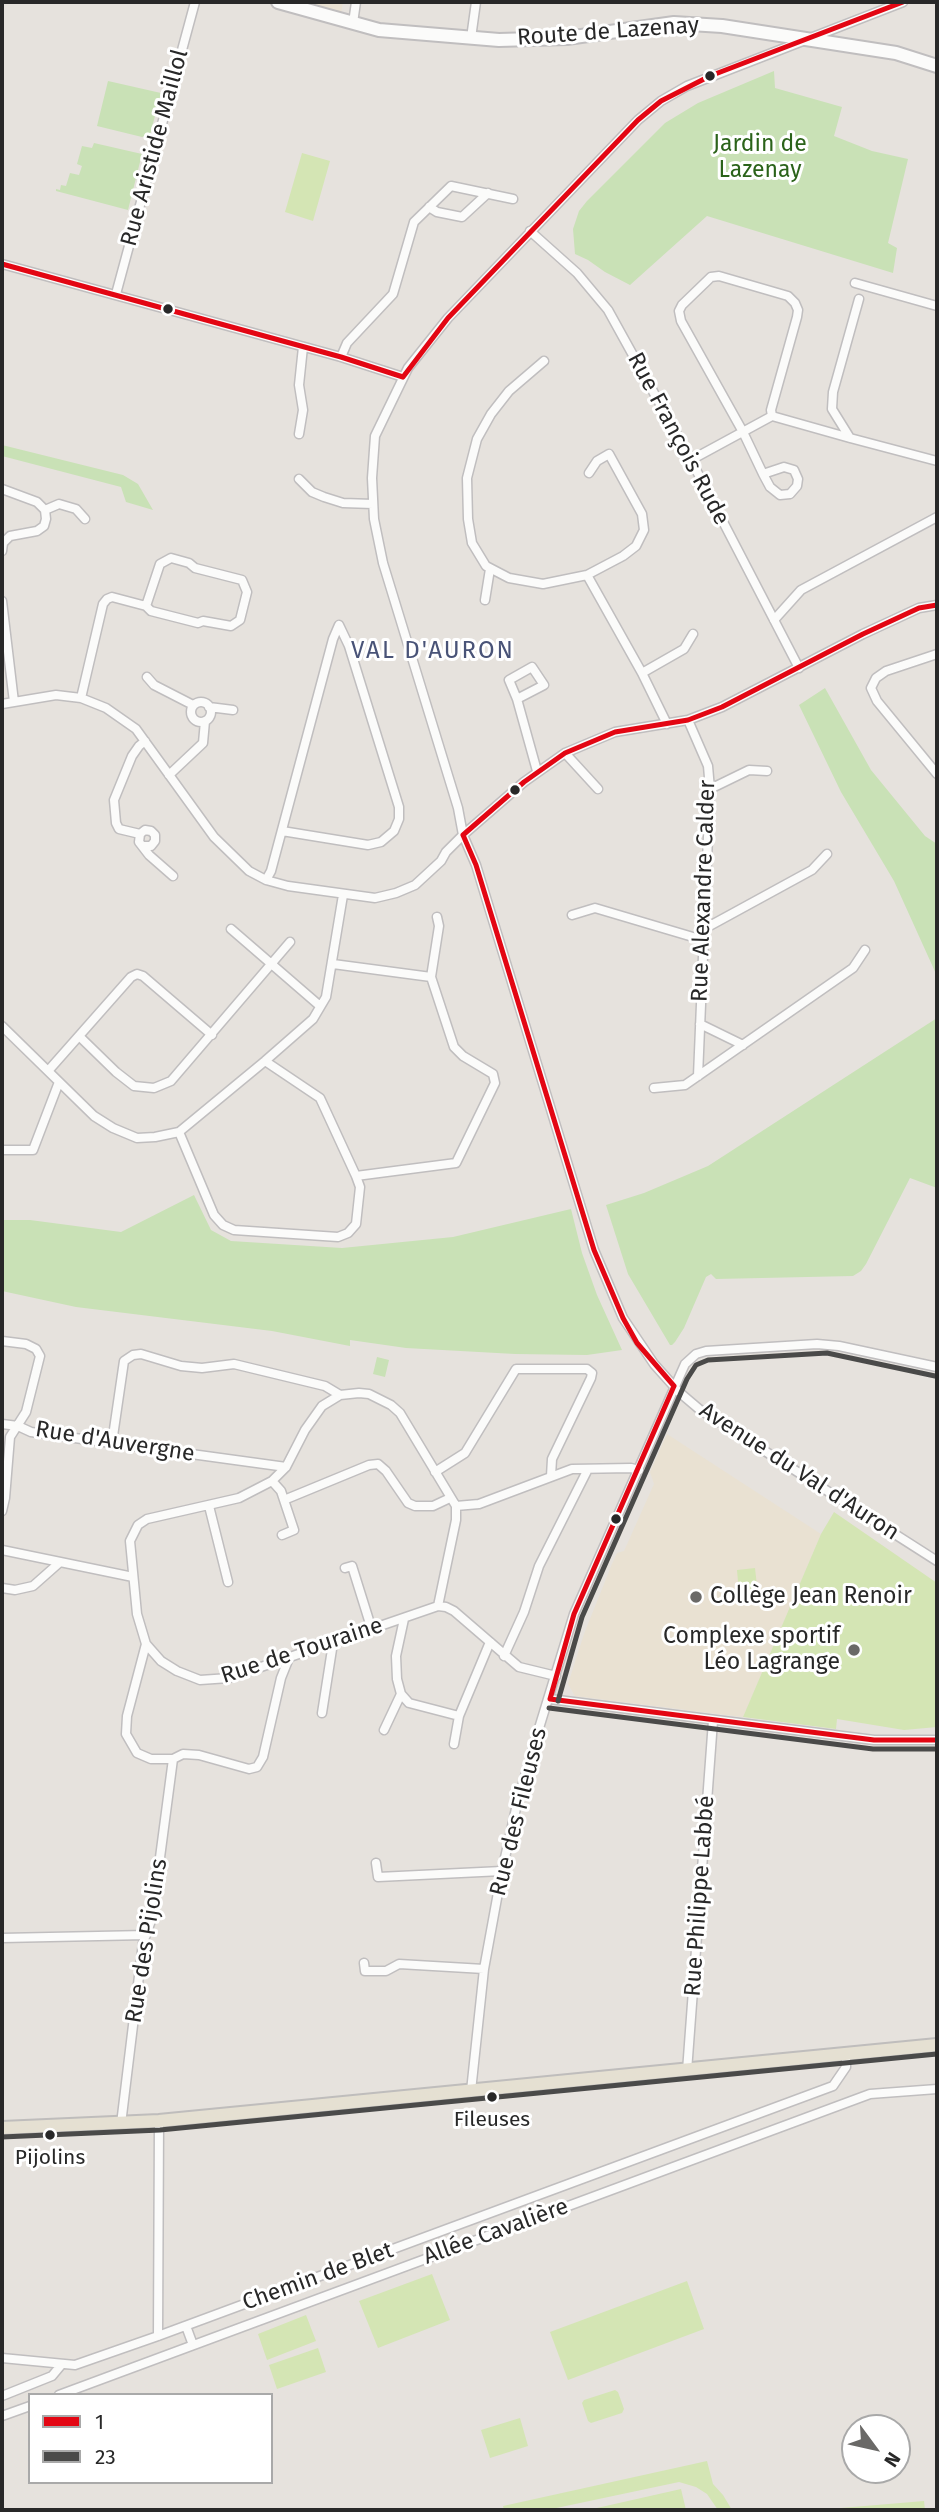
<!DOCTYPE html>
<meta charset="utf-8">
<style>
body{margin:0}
#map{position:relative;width:939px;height:2512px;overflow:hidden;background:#e6e2dd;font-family:"Fira Sans",sans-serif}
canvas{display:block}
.frame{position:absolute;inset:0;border:4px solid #282828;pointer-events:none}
.legend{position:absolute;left:28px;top:2393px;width:245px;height:91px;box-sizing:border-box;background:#fff;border:2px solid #a9a9a9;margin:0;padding:9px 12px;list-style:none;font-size:21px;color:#282828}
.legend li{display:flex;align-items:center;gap:14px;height:35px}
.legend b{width:35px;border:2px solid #a9a9a9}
.north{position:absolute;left:841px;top:2414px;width:70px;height:70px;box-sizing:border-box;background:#fff;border:2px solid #a9a9a9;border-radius:50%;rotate:123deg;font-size:19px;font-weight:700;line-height:28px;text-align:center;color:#282828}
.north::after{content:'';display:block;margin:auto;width:24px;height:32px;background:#6a6967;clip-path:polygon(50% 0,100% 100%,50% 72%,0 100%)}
</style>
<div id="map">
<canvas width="939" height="2512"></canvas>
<div class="frame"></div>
<ul class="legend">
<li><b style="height:9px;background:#e30613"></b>1</li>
<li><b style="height:9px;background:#4a4a49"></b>23</li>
</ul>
<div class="north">N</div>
</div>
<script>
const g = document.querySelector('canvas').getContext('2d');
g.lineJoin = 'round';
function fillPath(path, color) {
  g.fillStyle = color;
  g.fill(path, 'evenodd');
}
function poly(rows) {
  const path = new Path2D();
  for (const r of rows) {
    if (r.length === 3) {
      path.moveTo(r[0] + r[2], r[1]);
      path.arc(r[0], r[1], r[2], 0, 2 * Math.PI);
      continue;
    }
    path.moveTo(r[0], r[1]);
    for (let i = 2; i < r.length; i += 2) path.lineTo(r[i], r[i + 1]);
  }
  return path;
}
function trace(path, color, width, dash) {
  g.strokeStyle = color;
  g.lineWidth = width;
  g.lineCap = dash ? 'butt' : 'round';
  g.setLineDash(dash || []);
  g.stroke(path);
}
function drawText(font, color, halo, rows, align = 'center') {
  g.font = font + ' "Fira Sans",sans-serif';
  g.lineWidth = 6;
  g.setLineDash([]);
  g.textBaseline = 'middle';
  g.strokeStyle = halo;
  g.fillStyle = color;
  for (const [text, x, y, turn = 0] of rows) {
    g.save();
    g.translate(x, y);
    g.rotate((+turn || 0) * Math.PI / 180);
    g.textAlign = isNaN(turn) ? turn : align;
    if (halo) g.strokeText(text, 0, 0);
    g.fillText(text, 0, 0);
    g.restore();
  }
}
fillPath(poly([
 [300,2,343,2,341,14],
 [667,1434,821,1534,743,1717,575,1696,568,1684,584,1634,612,1564,617,1553,624,1551,654,1484,650,1472]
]), '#e9e1d2');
fillPath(poly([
 [774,71,775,88,842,107,834,136,872,151,908,159,888,243,897,248,893,273,707,216,630,285,605,272,588,260,575,254,573,229,579,211,587,201,665,123,698,103],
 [108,81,161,93,150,135,142,137,97,126],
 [94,143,142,154,128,210,56,191,56,189,60,190,61,185,66,186,70,173,79,175,82,166,77,164,82,146,92,148],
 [2,445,123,475,138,484,153,510,126,502,121,487,2,456],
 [825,688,871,770,925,836,937,844,937,976,894,881,841,792,799,705],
 [937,1018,937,1188,910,1178,866,1264,861,1271,853,1276,716,1279,711,1274,706,1277,684,1328,675,1342,672,1345,670,1345,628,1274,606,1205,644,1193,708,1166],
 [194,1195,211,1230,231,1241,342,1248,453,1237,571,1209,582,1253,597,1295,622,1350,587,1355,515,1354,406,1348,350,1340,350,1346,272,1331,76,1307,2,1291,2,1220,30,1220,121,1232],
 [377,1357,389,1360,385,1377,373,1374]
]), '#c9e1b6');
fillPath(poly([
 [302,153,330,161,313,221,285,212],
 [834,1512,937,1583,937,1727,904,1730,837,1719,836,1729,743,1717,821,1534],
 [755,1568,759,1603,740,1604,737,1570],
 [432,2274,450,2320,378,2348,359,2301],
 [687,2281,704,2329,568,2380,550,2332],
 [306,2315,316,2341,267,2360,258,2334],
 [318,2348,326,2372,277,2389,269,2365],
 [615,2390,618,2392,624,2409,622,2413,591,2423,588,2421,582,2403,584,2400],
 [520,2418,528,2446,490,2458,481,2430],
 [707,2461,713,2484,723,2495,732,2510,718,2510,707,2494,696,2487,679,2482,547,2510,504,2510,503,2506],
 [681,2489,686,2510,588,2510],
 [924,2501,925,2510,817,2510]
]), '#d4e5b4');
const street = poly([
 [903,2,687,86,661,101,638,120,448,318,408,368,375,436,372,478,374,519,383,563,458,808,463,835,476,865,594,1250,623,1318,654,1364,679,1392,699,1409,937,1561],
 [353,23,356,2],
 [471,38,476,2],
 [429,207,437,212,462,217,488,193],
 [530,231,577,273,608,310,691,460,799,668],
 [2,264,341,357,403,377],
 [855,283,937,306],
 [116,294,195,2],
 [341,357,347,343,393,294,414,222,451,186,513,199],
 [544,361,509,391,491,414,477,439,467,478,468,519,472,543,486,566,509,578,543,584,587,575,642,673,667,724],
 [299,434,303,410,299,385,303,347],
 [850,438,937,461],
 [691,460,772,416,850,438,832,409,833,392,859,299],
 [763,474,784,467,794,470,798,479,797,486,790,494,780,495,770,487,763,474,743,432,681,321,679,311,682,305,711,277,719,276,788,296,795,303,798,310,797,317,771,410,772,416],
 [299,479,312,492,324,497,343,503,373,504],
 [2,489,37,502,45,510,46,519,44,526,37,531,10,536,3,543,2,551],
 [45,510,59,504,76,509,85,519],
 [587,575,623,556,636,546,644,530,642,514,609,454,597,461,589,473],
 [485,600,490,569],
 [2,601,14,702],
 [774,620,801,590,937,517],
 [937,654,886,671,876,678,871,688,877,701,937,774],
 [642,673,684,649,693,634],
 [147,677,154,685,193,705],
 [81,698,103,604,107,599,112,597,146,606,151,611,198,623,203,621,231,626,240,620,247,592,242,580,195,568,189,563,171,558,160,564,146,606],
 [517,699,509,680,532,667,544,685,517,699,537,771],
 [201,712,10],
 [2,704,56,695,81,698,106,708,136,729,214,837,249,871,266,880,288,886,375,898,396,893,415,885,441,861,446,852,463,835,524,782,565,753,615,732,688,720,722,707,863,634,919,608,937,605],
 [209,707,233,710],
 [688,720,708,766,710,789,698,1076],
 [565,753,598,789],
 [169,775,203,743,205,721],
 [710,789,749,770,767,771],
 [140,834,119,829,116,823,114,800,132,756,139,746,145,741],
 [145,846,151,846,155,841,155,835,151,831,145,830,140,834,139,842,149,855,173,876],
 [266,880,271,871,333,639,339,625,349,646,399,807,399,819,394,831,381,842,368,845,282,831],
 [572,915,595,908,703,940],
 [231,929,320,1006],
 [704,929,812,870,827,854],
 [431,977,439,926,437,917],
 [700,1024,743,1045],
 [2,1026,94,1116,113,1128,137,1138,155,1137,179,1132,265,1061,313,1019,326,997,343,895],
 [79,1036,116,1072,134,1086,154,1088,171,1081,290,942],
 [265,1061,320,1098,356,1176],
 [48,1071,131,977,137,974,143,976,212,1035],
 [654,1088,685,1085,853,968,865,950],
 [179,1132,214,1215,223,1225,234,1230,338,1237,348,1233,356,1224,360,1187,356,1176,456,1163,495,1083,493,1074,463,1056,454,1047,431,977,333,964],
 [2,1150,33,1150,59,1082],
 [2,1341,26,1344,36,1349,40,1356,26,1412,10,1437,5,1498,2,1511],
 [2,1424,18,1426,31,1432,286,1467],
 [112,1443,124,1361,133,1355,141,1354,181,1366,202,1368,234,1364,325,1386,340,1395],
 [435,1472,465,1453,516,1369,587,1369,592,1373,591,1378,552,1459,551,1476],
 [272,1481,281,1491,284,1500,369,1465,378,1464,386,1471,408,1503,415,1506,433,1506,450,1498],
 [209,1506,228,1582],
 [282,1535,294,1530,284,1500],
 [2,1550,133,1577],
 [345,1568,352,1566,372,1630],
 [2,1588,15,1590,33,1586,59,1563],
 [438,1606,456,1520,456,1506],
 [404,1619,396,1656,397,1679,401,1694,409,1703,459,1716,490,1642],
 [146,1644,127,1716,126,1734,137,1753,151,1759,173,1759,183,1754,199,1755,249,1769,257,1767,263,1757,281,1678,289,1658],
 [504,1656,524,1612,539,1566,588,1469],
 [556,1676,519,1667,454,1611,446,1607,438,1606,229,1678,200,1680,177,1671,161,1661,146,1644,137,1614,130,1541,138,1525,147,1519,239,1498,272,1481,286,1467,305,1430,322,1406,340,1395,359,1393,369,1394,391,1405,400,1413,456,1506,479,1504,572,1469,631,1468,639,1470],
 [550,1699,874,1740,937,1740],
 [322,1713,333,1643],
 [384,1730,401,1694],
 [454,1744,459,1716],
 [376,1863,378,1877,502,1871],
 [2,1938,146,1935],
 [364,1963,365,1971,386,1971,399,1964,484,1969],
 [687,2071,713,1721],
 [471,2091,484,1969,502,1871,517,1804,536,1738,574,1614,685,1364,696,1354,706,1351,817,1344,839,1346,937,1367],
 [121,2124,143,1943,152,1918,173,1759],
 [186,2326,193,2345],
 [158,2336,159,2121],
 [2,2358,75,2365,158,2336,833,2086,846,2067,846,2055],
 [59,2395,870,2094,937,2089],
 [2,2396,52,2376,62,2364],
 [2,2416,30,2406]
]);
const secondary = poly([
 [278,2,379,30,499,40,567,38,674,23,722,26,896,53,937,66]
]);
const primary = poly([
 [2,2128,159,2121,937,2045]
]);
trace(street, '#c0bebf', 11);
trace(secondary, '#c0bebf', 16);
trace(primary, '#bfbdbc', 16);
trace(street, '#fbfbfa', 8);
trace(secondary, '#fbfbfa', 12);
trace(primary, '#e5e0d2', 12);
trace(poly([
 [2,264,341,357,403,377],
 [403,377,448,318,638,120,661,101,710,76,903,2],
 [463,835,476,865,594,1250,623,1318,637,1343,674,1386],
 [463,835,524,782,565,753,615,732,688,720,722,707,863,634,919,608,937,605],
 [550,1699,874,1740,937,1740],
 [550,1699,574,1614,674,1386]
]), '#e30613', 5);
trace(poly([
 [558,1701,582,1617,687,1379,696,1365,708,1360,827,1353,935,1376],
 [549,1708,873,1749,937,1749],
 [2,2137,160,2130,937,2054]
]), '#4a4a49', 5);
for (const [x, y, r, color] of [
 [710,76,6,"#282828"],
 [168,309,6,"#282828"],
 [515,790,6,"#282828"],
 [616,1519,6,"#282828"],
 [696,1597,7,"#6a6967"],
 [854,1650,7,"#6a6967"],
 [492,2097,6,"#282828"],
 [50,2135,6,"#282828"]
]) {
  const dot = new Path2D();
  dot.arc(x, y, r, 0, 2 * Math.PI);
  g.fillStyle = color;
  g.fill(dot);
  trace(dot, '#fff', 2.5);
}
drawText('21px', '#282828', '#fff', [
 ["Fileuses",492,2120],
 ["Pijolins",50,2158]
]);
drawText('23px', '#282828', '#fff', [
 ["Route de Lazenay",608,32,-4],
 ["Rue Aristide Maillol",155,148,-75],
 ["Rue François Rude",678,439,62],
 ["Rue Alexandre Calder",704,891,-88],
 ["Rue d'Auvergne",115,1442,9],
 ["Avenue du Val d'Auron",799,1472,33],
 ["Rue de Touraine",302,1651,-18],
 ["Rue des Fileuses",519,1812,-76],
 ["Rue Philippe Labbé",700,1896,-86],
 ["Rue des Pijolins",147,1941,-81],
 ["Allée Cavalière",496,2232,-20],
 ["Chemin de Blet",318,2277,-20]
]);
drawText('23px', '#2b631a', '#fff', [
 ["Jardin de",760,145],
 ["Lazenay",760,171]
]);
drawText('23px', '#282828', '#fff', [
 ["Collège Jean Renoir",710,1597],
 ["Complexe sportif",840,1637,"right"],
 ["Léo Lagrange",840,1663,"right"]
], 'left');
g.letterSpacing = '2px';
drawText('24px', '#495377', '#fff', [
 ["VAL D'AURON",433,651]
]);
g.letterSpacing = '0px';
</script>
